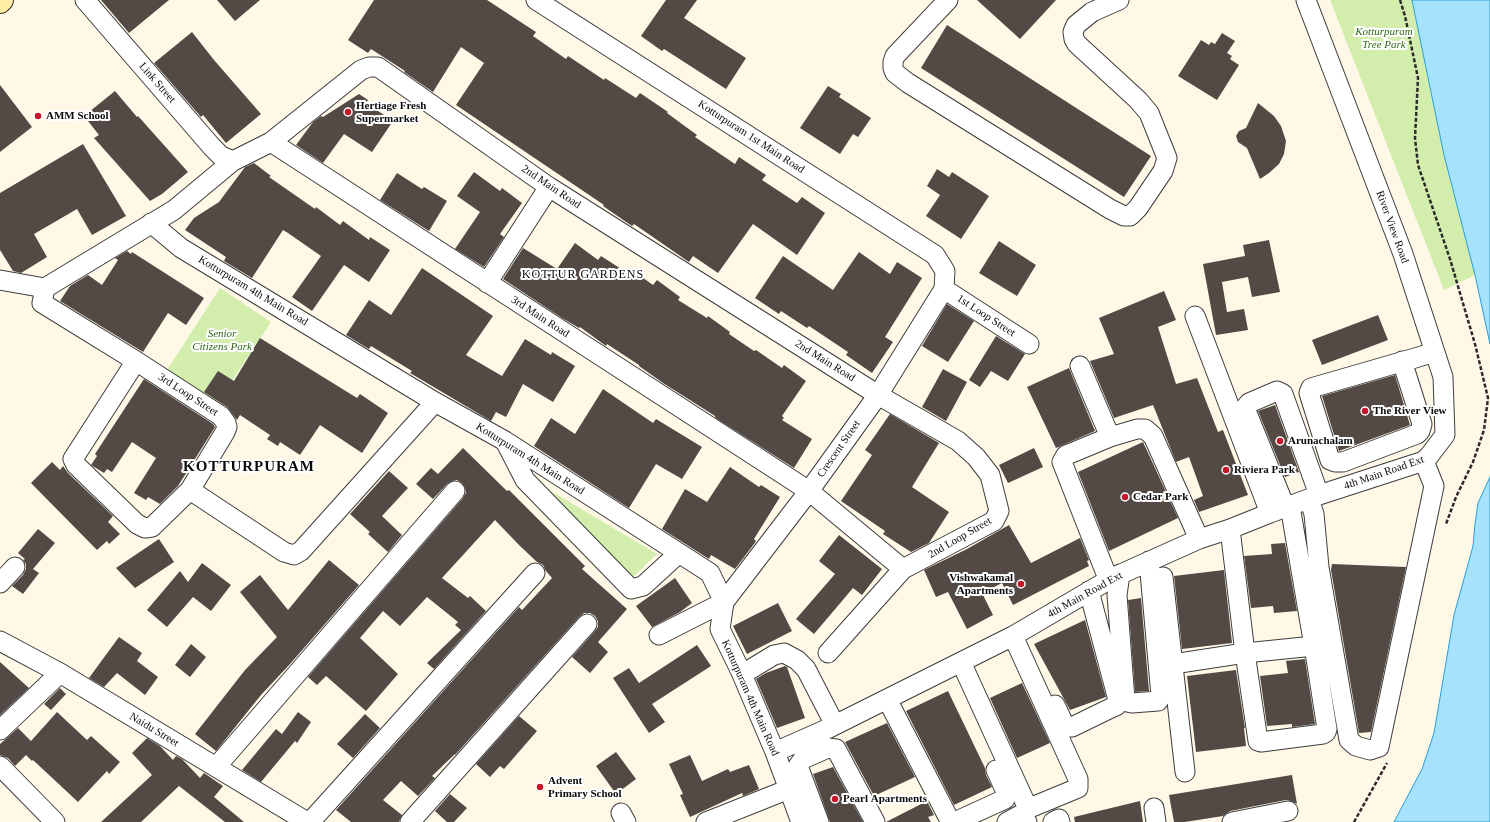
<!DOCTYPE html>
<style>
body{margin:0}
canvas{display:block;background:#fff8e7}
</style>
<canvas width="1490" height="822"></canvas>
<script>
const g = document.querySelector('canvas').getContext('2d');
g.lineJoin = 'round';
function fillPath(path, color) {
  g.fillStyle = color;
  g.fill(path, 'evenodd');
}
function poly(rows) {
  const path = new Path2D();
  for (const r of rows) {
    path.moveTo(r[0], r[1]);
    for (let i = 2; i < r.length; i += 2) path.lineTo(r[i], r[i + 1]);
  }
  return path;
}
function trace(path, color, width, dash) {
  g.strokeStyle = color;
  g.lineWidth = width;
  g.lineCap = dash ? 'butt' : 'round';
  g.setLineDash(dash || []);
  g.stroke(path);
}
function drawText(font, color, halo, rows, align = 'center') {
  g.font = font + ' Georgia,serif';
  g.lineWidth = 4;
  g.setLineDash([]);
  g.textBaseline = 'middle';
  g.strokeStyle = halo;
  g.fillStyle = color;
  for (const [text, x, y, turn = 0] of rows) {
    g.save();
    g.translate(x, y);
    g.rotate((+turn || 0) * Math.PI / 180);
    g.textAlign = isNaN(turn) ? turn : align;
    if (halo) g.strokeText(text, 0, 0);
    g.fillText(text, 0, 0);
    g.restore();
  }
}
fillPath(poly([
 [1330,0,1412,0,1444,155,1475,275,1444,290],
 [220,288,271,322,217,403,167,370],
 [551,491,657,554,630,580]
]), '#d3edad');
const water = poly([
 [1412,0,1490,0,1490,344,1475,275,1444,155,1412,0],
 [1490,477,1490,822,1394,822,1422,769,1434,733,1454,615,1473,546,1475,524,1478,503,1490,477]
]);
fillPath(water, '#a6e2fc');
trace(water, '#269fda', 1);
fillPath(poly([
 [101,0,169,0,129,33],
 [217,0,260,0,235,21],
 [374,0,487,0,536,32,533,36,566,59,568,56,604,80,605,78,636,98,640,93,668,112,667,113,697,135,695,137,735,164,739,157,766,175,762,180,797,203,802,197,825,213,797,255,753,224,718,273,693,256,689,262,634,224,632,226,603,206,604,205,456,105,484,63,461,47,433,92,404,72,405,71,371,49,368,53,348,40],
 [666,0,697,0,684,18,746,58,726,89,664,49,662,51,641,36],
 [977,0,1056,0,1020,39],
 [947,25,1151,156,1124,197,921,68],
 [192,32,214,60,261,114,226,143,203,115,201,117,154,63],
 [1222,33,1235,41,1227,53,1232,56,1230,59,1239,65,1217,100,1178,76,1201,40,1209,45,1211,42,1215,44],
 [0,85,32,127,0,152],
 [828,86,841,94,839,97,871,118,858,137,853,134,840,154,800,128],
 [115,91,137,117,138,116,188,172,162,194,150,201,94,138,99,135,84,116],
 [359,94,368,100,366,103,393,121,372,152,344,134,323,163,296,145,313,122,321,116,323,117],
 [1258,103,1274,116,1281,126,1286,141,1284,154,1279,164,1269,173,1260,179,1247,148,1238,142,1236,136,1239,131,1246,128],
 [83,144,126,216,92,235,77,209,34,234,47,257,21,273,13,271,0,250,0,193],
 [254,163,271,176,269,177,315,209,316,207,340,225,343,221,369,240,370,237,390,250,369,282,344,265,312,311,292,297,321,256,288,233,283,230,252,278,224,261,226,257,185,230,194,218,219,202,245,167],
 [937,169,949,177,952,172,989,196,961,239,926,216,940,195,927,186],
 [474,172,500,191,502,188,522,203,500,234,504,237,484,267,455,249,480,212,457,196],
 [397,173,422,189,424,187,447,201,429,231,380,200],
 [1269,240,1280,292,1252,297,1248,277,1222,282,1227,312,1244,309,1248,330,1216,335,1203,264,1245,256,1243,245],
 [999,241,1036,265,1017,296,979,273],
 [575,243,598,260,601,256,629,274,632,270,653,285,657,280,680,297,678,300,707,318,708,316,730,332,729,334,754,351,756,350,782,368,784,365,806,381,782,416,784,418,782,420,812,439,794,468,717,419,715,417,715,416,663,383,639,366,639,365,607,344,606,346,580,327,579,328,562,318,503,279,523,248,557,269],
 [127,251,131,254,132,252,204,298,186,325,168,313,143,352,60,301,70,286,88,275,102,285,118,260,115,258],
 [859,252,890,274,897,262,922,278,885,337,893,342,872,373,846,355,848,352,809,326,807,328,781,311,779,314,755,298,783,256,833,290],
 [422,268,493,316,466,355,502,376,525,339,551,355,552,352,575,366,553,402,523,384,506,417,496,412,491,421,410,373,412,371,371,346,369,349,346,335,369,300,391,315],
 [1164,291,1176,320,1158,327,1176,384,1197,378,1218,432,1223,430,1248,495,1199,512,1194,500,1203,496,1189,457,1176,462,1153,405,1114,418,1090,361,1114,354,1099,318],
 [947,304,974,321,948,362,922,346],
 [1378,315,1388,340,1322,365,1312,340],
 [996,336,1025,354,1008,381,991,371,980,387,969,380],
 [260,338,357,398,360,394,388,413,362,453,320,425,300,455,280,442,278,446,267,439,270,435,240,415,237,420,227,407,204,392,218,371,234,381],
 [1069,368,1095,431,1056,448,1027,387],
 [943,369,967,382,946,421,922,407],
 [1395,375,1410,425,1339,451,1322,396],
 [144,379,213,424,215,427,178,486,160,504,148,497,146,500,134,493,156,458,132,442,112,472,107,469,104,473,91,465,97,456,95,454],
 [603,389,653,423,656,419,702,447,682,479,656,464,629,508,534,446,551,418,575,434],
 [1275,405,1299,472,1285,477,1258,411],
 [890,414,939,443,912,487,949,512,929,543,911,552,883,534,885,531,841,501,872,455,865,450],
 [1143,442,1178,518,1109,551,1078,472],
 [463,448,507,491,509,490,585,566,582,569,627,609,598,642,608,652,590,673,572,657,595,631,598,627,598,621,595,616,590,613,584,613,579,617,455,755,455,754,432,776,435,778,418,796,401,781,383,800,402,815,399,822,351,822,336,810,519,607,522,610,552,578,546,571,543,565,537,562,519,545,495,520,442,578,468,598,470,596,486,611,434,669,427,663,461,630,455,625,458,622,427,597,400,626,383,611,360,638,398,674,366,711,326,676,317,685,308,677,463,498,466,493,465,488,462,483,457,480,452,481,447,484,433,499,416,484,431,468,438,474],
 [1034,448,1043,467,1008,483,999,465],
 [52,462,60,470,63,466,68,473,113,516,108,522,120,534,109,544,107,541,97,550,31,483],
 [730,467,759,487,761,485,780,497,754,539,756,541,754,544,735,569,711,555,709,559,662,529,685,489,707,502],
 [389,471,408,488,382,516,402,535,388,552,368,534,370,532,350,514],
 [1009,525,1031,563,1080,538,1089,560,1087,561,1089,566,1013,605,1002,583,982,593,993,615,967,629,948,592,936,597,924,570,967,549],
 [38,529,55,543,33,569,39,573,23,594,12,586,23,575,26,569,26,564,23,560,25,559,18,553],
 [839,535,882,569,862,595,853,588,814,634,796,619,835,574,819,561],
 [159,539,174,562,135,588,116,568],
 [1285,543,1297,611,1274,613,1273,606,1251,608,1244,556,1272,554,1271,544],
 [329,560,359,585,290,664,261,695,216,751,195,734,245,670,277,637,240,592,260,575,288,610],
 [202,563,231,585,211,611,193,597,167,627,147,610,180,571,188,582],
 [1332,564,1406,567,1371,732,1359,733,1331,570],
 [1224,570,1232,643,1182,649,1174,576],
 [675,578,692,603,680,612,652,627,636,606],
 [1141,598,1149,691,1135,692,1128,600],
 [778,603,792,631,747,654,733,626],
 [1085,620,1106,697,1070,710,1034,644],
 [119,637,142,653,137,661,158,677,145,695,117,673,104,687,89,678],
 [191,644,206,657,190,677,175,665],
 [697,645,711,666,652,704,665,722,649,733,613,678,629,668,639,683],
 [1305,659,1315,724,1292,727,1292,724,1267,726,1260,676,1288,673,1286,661],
 [0,662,29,688,0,715],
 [785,666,787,667,805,718,777,728,756,679,766,673],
 [1236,670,1245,728,1244,728,1246,746,1196,752,1187,676],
 [1022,683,1050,743,1017,758,990,698],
 [60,688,66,694,51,710,44,704],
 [948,691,985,768,986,775,992,787,954,805,906,711],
 [57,712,87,740,91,736,120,762,109,774,107,771,78,802,33,760,32,761,26,755,15,766,8,758,0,755,0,744,18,728,31,741],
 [298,712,311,722,297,743,295,741,261,782,242,770,276,729,282,734],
 [365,714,380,728,353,758,337,744],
 [519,716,537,731,504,769,500,766,490,777,476,764],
 [887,723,915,777,874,796,845,742],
 [147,738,160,746,173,760,176,756,182,759,200,778,204,773,223,786,214,797,244,822,225,822,179,786,141,822,101,822,152,775,132,753],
 [616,752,636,779,616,794,596,766],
 [690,755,702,781,728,769,730,772,749,765,759,789,743,796,742,793,690,817,680,795,683,794,669,764],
 [833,767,863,822,830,822,813,774],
 [1292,775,1297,804,1291,801,1286,800,1230,811,1223,816,1185,822,1174,822,1169,795],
 [450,794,467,808,454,822,447,822,435,811],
 [927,801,934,815,928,817,931,822,886,822],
 [1140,801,1143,822,1075,822,1074,817]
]), '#534a45');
const street = poly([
 [85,0,212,147,221,156,233,161],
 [536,0,935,255,945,271,944,289,878,395,809,491,724,602,659,635],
 [948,0,895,56,893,62,893,68,895,73,908,83,1110,209,1124,216,1130,216,1138,208,1163,171,1167,158,1149,113,1138,100,1077,44,1074,39,1073,32,1076,25,1092,12,1119,0],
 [271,142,809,491,903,569],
 [151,223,181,248,435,402,505,441,710,573,724,602,720,629,741,672,775,752,801,822],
 [0,280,45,288],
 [487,283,549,187],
 [944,289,1029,344],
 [1195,316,1270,513],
 [136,361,73,459,76,465,137,524,145,528,152,527,190,490],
 [1402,361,1422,424,1420,431,1417,434,1343,462,1335,462,1330,460,1309,393,1311,388,1415,358,1435,352],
 [1080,366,1110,437],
 [435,402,301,551,294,555,284,552,190,490,225,432,227,427,226,423,221,416,136,361,42,303,45,288,174,210,233,161,271,142,361,70,369,67,378,67,549,187,878,395,958,441,976,457,990,475,999,511,994,521,903,569,828,653],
 [506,443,525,480,631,589,643,586,678,554],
 [1309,499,1314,514,1319,567,1349,740,1356,746,1370,750,1379,747,1434,486,1424,461],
 [1285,507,1245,408,1249,403,1277,391,1283,394,1319,495],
 [1230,529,1245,653,1314,646],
 [1120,574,1117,595,1125,700,1127,702,1132,703,1158,701,1161,696,1149,561],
 [1163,577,1185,772],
 [1112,578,1105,571,1062,462,1066,455,1069,454,1110,437,1137,429,1145,429,1153,436,1199,539],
 [0,583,15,567],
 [0,641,60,673,307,822],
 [961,662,1025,802,1032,807,1078,788,1078,779,1013,636],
 [1173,664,1245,653,1258,741,1261,742,1323,734,1326,732,1327,729,1314,646,1290,506],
 [741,672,746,672,774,655,784,653,797,660,806,669,835,725],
 [887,699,948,817,953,821,957,821,1005,799,1006,792,996,770],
 [1055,705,1064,724,1069,727,1072,727,1113,707,1116,706,1118,700,1089,591],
 [0,730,60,673],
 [775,752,827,729,1013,636,1112,578,1199,539,1230,529,1270,513,1319,495,1424,461,1429,456,1445,435,1443,377,1403,254,1306,0],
 [0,766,55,822],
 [216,767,455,491],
 [1154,808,1156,822],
 [621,813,626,822],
 [310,822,535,573],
 [410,822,587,624],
 [706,822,789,789],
 [819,822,798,766,803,759,828,748,836,749,875,822],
 [1007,822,1020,815,1023,816,1027,822],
 [1053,822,1059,819,1060,822],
 [1232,822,1288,811]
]);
const secondary = poly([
 [0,2,2,0]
]);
trace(street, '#3d3d3d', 21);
trace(secondary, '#2c2c2c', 24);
trace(poly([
 [1400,0,1405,16,1418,78,1415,138,1418,165,1450,259,1475,344,1488,398,1484,430,1473,462,1456,497,1446,524],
 [1354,822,1387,763]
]), '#2c2c2c', 2.5, [4, 2]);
trace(street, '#fff', 19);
trace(secondary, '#ffeea2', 22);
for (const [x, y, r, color] of [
 [348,112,4,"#c6162b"],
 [38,116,4,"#c6162b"],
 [1365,411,4,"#c6162b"],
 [1280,441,4,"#c6162b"],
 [1226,470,4,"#c6162b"],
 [1125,497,4,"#c6162b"],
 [1021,584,4,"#c6162b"],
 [540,787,4,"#c6162b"],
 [835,799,4,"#c6162b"]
]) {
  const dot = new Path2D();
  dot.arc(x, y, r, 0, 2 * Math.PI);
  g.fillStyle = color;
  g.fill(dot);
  trace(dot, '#fff', 1.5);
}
drawText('italic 11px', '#2c6616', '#fff', [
 ["Kotturpuram",1384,32],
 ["Tree Park",1384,45],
 ["Senior",222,334],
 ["Citizens Park",222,347]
]);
drawText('11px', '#0a0a0a', '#fff', [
 ["Link Street",157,83,49],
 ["Kotturpuram 1st Main Road",751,137,33],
 ["2nd Main Road",551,187,34],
 ["River View Road",1392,227,70],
 ["Kotturpuram 4th Main Road",253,291,31],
 ["1st Loop Street",986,316,33],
 ["3rd Main Road",540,317,33],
 ["2nd Main Road",825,361,32],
 ["3rd Loop Street",188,395,33],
 ["Crescent Street",839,449,-55],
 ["Kotturpuram 4th Main Road",530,459,32],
 ["4th Main Road Ext",1384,473,-19],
 ["2nd Loop Street",960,538,-30],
 ["4th Main Road Ext",1085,595,-29],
 ["Kotturpuram 4th Main Road",750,698,66],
 ["Naidu Street",154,730,31]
]);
drawText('bold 11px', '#0a0a0a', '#fff', [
 ["Hertiage Fresh",356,106],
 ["Supermarket",356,119],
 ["AMM School",46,116],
 ["The River View",1373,411],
 ["Arunachalam",1288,441],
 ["Riviera Park",1234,470],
 ["Cedar Park",1133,497],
 ["Vishwakamal",1013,578,"right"],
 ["Apartments",1013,591,"right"],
 ["Advent",548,781],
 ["Primary School",548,794],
 ["Pearl Apartments",843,799]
], 'left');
g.letterSpacing = '1px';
drawText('12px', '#0a0a0a', '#fff', [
 ["KOTTUR GARDENS",583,275]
]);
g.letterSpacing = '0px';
g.letterSpacing = '1px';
drawText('bold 15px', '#0a0a0a', '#fff', [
 ["KOTTURPURAM",249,467]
]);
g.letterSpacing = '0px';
</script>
